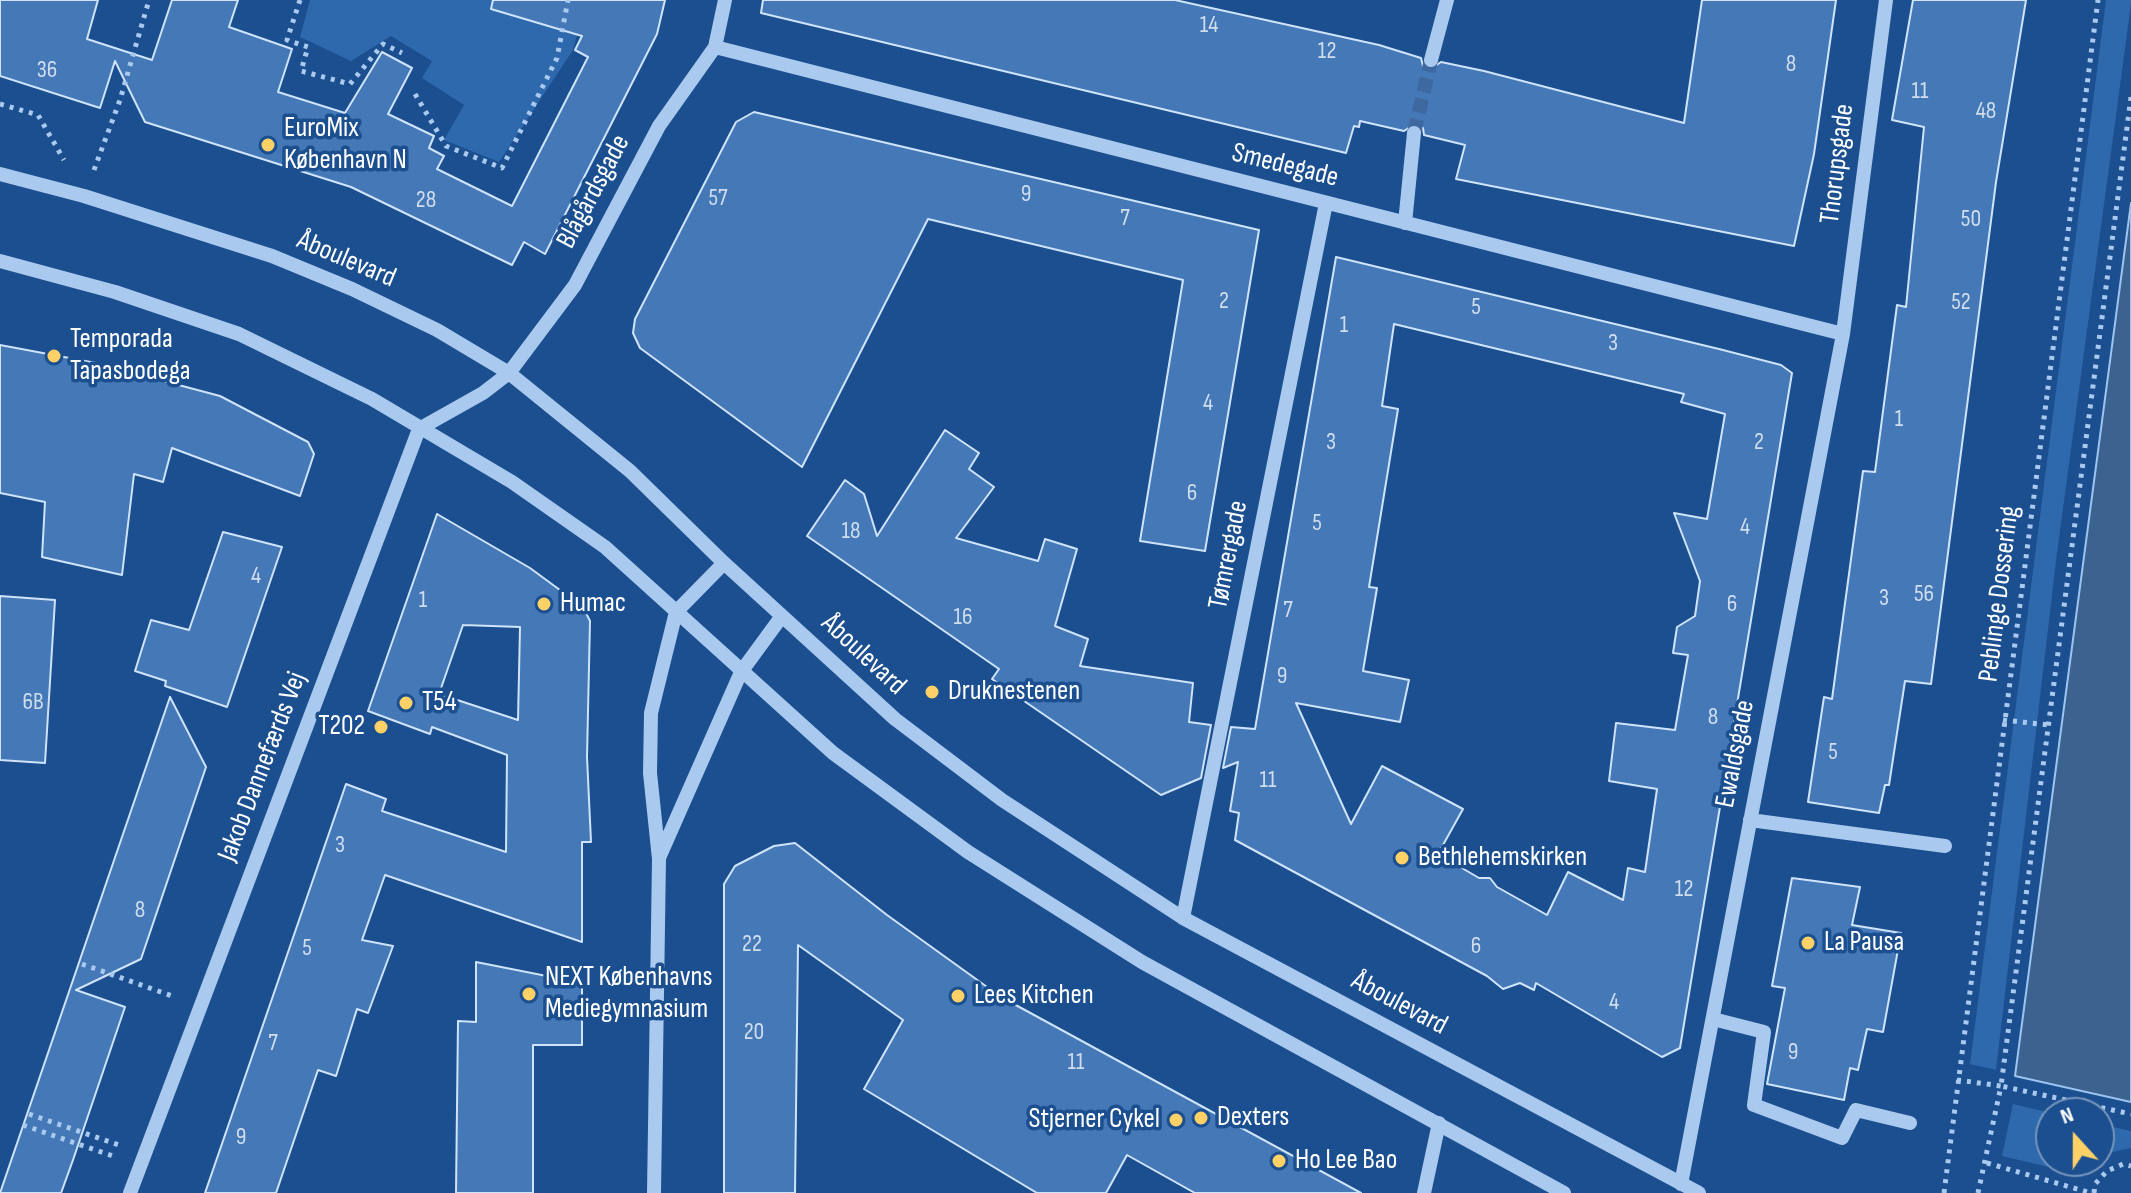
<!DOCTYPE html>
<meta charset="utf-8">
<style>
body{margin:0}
#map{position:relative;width:2131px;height:1193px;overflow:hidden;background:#1b4f8f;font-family:"Sofia Sans Condensed",sans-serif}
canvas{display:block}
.north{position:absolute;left:2035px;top:1097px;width:80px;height:80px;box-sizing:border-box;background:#1b4f8f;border:2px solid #7695bc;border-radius:50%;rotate:339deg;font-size:22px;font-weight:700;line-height:32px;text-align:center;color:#fff}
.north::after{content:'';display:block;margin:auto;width:28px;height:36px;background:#ffd166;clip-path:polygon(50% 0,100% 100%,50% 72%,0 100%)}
</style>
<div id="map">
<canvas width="2131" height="1193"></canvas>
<div class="north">N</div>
</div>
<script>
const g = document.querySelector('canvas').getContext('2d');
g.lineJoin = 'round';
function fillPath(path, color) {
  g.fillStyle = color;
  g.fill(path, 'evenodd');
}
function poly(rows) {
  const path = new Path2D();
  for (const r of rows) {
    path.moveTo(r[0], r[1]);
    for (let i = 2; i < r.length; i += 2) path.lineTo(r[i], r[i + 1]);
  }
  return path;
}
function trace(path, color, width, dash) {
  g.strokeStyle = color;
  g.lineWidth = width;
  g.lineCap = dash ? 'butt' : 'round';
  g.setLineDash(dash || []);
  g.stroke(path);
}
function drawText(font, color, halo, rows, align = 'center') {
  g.font = font + ' "Sofia Sans Condensed",sans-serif';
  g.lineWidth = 7;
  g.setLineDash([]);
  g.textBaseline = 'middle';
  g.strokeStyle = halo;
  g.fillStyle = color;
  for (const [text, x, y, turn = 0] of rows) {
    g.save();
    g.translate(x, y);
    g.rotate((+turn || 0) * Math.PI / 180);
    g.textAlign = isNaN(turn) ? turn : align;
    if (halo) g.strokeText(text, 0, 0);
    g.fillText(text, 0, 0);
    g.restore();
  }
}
fillPath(poly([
 [310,0,586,0,573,50,499,162,444,140,464,105,422,78,432,61,391,36,351,61,300,37],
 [2106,0,2131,0,2131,4,2057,553,1996,1070,1970,1064],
 [2013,1104,2051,1113,2051,1161,2089,1161,2079,1174,2002,1156],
 [2099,1124,2131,1131,2131,1148,2099,1155]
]), '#2e69ad');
const water = poly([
 [2131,203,2131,1102,2015,1076,2131,203]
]);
fillPath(water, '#3c6290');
trace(water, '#9cc4f0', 2);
const building = poly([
 [0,0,98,0,87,39,152,60,172,0,238,0,229,27,292,49,278,92,345,113,382,52,412,68,388,114,434,136,429,148,444,156,437,169,512,206,588,57,575,50,582,36,491,9,493,0,665,0,657,34,545,254,524,242,512,265,351,187,145,122,115,61,100,108,0,76,0,0],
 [763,0,1175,0,1379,45,1421,58,1423,66,1429,70,1441,62,1484,71,1684,123,1702,0,1836,0,1814,154,1794,246,1456,179,1465,145,1424,135,1423,128,1416,123,1404,131,1360,121,1359,127,1354,126,1346,153,761,13,763,0],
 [1913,0,2026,0,1996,182,1931,684,1905,681,1889,785,1885,785,1879,813,1808,802,1824,697,1832,699,1863,471,1875,472,1897,305,1906,307,1924,127,1892,120,1913,0],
 [754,112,1259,230,1205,551,1140,541,1183,280,928,219,802,467,640,348,633,333,635,319,736,122,754,112],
 [1336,257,1719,349,1781,365,1792,373,1680,1048,1662,1057,1536,983,1534,990,1520,983,1503,989,1487,976,1235,840,1239,813,1230,811,1238,762,1223,768,1231,727,1255,729,1336,257],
 [1394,324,1684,394,1681,402,1725,414,1707,519,1674,513,1700,581,1695,616,1677,627,1673,653,1688,655,1675,730,1616,723,1609,781,1657,789,1645,872,1628,868,1623,900,1568,872,1547,915,1497,887,1490,878,1479,878,1438,854,1463,809,1382,766,1351,824,1296,703,1400,722,1409,680,1363,671,1377,588,1369,587,1398,409,1382,406,1394,324],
 [0,345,96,363,220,396,308,442,314,454,300,496,172,448,163,482,134,474,122,575,42,557,45,502,0,493,0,345],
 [945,430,979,453,969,469,994,487,956,538,1038,561,1045,539,1077,549,1055,626,1088,639,1080,666,1193,683,1189,722,1211,725,1201,778,1161,795,992,679,999,669,807,536,845,480,864,494,877,536,945,430],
 [437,514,530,568,583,607,590,621,587,757,591,842,582,842,582,942,385,875,362,940,393,946,368,1013,357,1009,336,1076,318,1070,276,1193,205,1193,346,784,386,799,382,811,506,852,507,755,432,727,430,734,368,711,437,514],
 [463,625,520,627,518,720,439,694,463,625],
 [223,532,282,547,227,707,165,686,166,681,135,671,151,620,189,630,223,532],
 [0,596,55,600,45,763,0,760,0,596],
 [170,697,206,767,141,959,76,990,125,1007,73,1160,61,1193,0,1193,170,697],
 [795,843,887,915,1001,997,1361,1193,1195,1193,1127,1155,1106,1193,1037,1193,864,1089,903,1020,798,945,795,1193,724,1193,724,884,735,866,774,846,795,843],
 [1792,878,1860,887,1852,925,1901,933,1883,1032,1867,1029,1858,1070,1850,1068,1844,1100,1767,1084,1785,988,1772,986,1792,878],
 [476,962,582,983,582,1045,533,1045,533,1193,456,1193,458,1021,476,1022,476,962]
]);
fillPath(building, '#4478b7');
trace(building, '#cfe3fa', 2);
trace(poly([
 [1414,133,1431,60]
]), '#3d69a0', 14, [14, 7]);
trace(poly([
 [300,0,287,40,308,47,301,71,350,84,383,44,402,53],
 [415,94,446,146,502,168,557,58,568,0],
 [2131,97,2001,1086,2131,1114],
 [0,104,38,115,64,160],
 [94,170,120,100,149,0],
 [2003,720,2049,725],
 [82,964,175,997],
 [1957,1080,2001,1086,1978,1193],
 [29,1114,119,1145],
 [23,1125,113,1156],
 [1987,1163,2091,1193],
 [1944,1193,2098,0],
 [2094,1193,2095,1184,2107,1171,2123,1164,2131,1166]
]), '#a9c9ee', 5, [4, 6]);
trace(poly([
 [715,47,1843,334],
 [1431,60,1447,0],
 [0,174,84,196,272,256,352,289,437,330,509,373,630,471,724,563,895,719,1002,800,1183,918,1699,1193],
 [1405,223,1414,133],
 [0,261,115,292,239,334,372,399,512,482,605,547,833,753,968,852,1142,962,1564,1193],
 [1750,820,1945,846],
 [659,858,741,672,782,616],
 [1183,918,1326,203],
 [1713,1019,1764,1032,1754,1105,1842,1138,1856,1110,1910,1123],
 [1681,1184,1843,334,1886,0],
 [130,1193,419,429,483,393,509,373,575,285,659,126,715,47,725,0],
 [654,1193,659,859,650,773,651,713,676,612,724,563],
 [1424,1193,1439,1123]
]), '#a9c9ee', 14);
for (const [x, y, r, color] of [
 [268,145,8,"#ffd166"],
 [54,356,8,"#ffd166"],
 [544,604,8,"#ffd166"],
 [932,692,8,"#ffd166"],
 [406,703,8,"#ffd166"],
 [381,727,8,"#ffd166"],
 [1402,858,8,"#ffd166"],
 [1808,943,8,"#ffd166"],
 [529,994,8,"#ffd166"],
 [958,996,8,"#ffd166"],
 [1201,1118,8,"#ffd166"],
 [1176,1120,8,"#ffd166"],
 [1279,1161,8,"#ffd166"]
]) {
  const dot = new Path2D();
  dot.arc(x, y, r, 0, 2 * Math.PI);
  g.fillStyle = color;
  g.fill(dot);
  trace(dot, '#1b4f8f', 3);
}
drawText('24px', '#d0dded', null, [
 ["14",1209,26],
 ["12",1327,52],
 ["8",1791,65],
 ["36",47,71],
 ["11",1920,92],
 ["48",1986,112],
 ["9",1026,195],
 ["57",718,199],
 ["28",426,201],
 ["7",1125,219],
 ["50",1971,220],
 ["2",1224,302],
 ["52",1961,303],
 ["5",1476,308],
 ["1",1344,326],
 ["3",1613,344],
 ["4",1208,404],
 ["1",1899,420],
 ["3",1331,443],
 ["2",1759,443],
 ["6",1192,494],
 ["5",1317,524],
 ["4",1745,528],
 ["18",851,532],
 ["4",256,577],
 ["56",1924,595],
 ["3",1884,599],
 ["1",423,601],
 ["6",1732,605],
 ["7",1288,611],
 ["16",963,618],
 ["9",1282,677],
 ["6B",33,703],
 ["8",1713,718],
 ["5",1833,753],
 ["11",1268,781],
 ["3",340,846],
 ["12",1684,890],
 ["8",140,911],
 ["22",752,945],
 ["6",1476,947],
 ["5",307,949],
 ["4",1614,1003],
 ["20",754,1033],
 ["7",273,1044],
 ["9",1793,1053],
 ["11",1076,1063],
 ["9",241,1138]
]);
drawText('28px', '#fff', '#1b4f8f', [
 ["EuroMix",284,129],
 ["København N",284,161],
 ["Temporada",70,340],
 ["Tapasbodega",70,372],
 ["Humac",560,604],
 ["Druknestenen",948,692],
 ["T54",422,703],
 ["T202",365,727,"right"],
 ["Bethlehemskirken",1418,858],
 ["La Pausa",1824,943],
 ["NEXT Københavns",545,978],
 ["Mediegymnasium",545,1010],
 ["Lees Kitchen",974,996],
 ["Dexters",1217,1118],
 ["Stjerner Cykel",1160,1120,"right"],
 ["Ho Lee Bao",1295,1161]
], 'left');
drawText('28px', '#fff', '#1b4f8f', [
 ["Thorupsgade",1838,164,-83],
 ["Smedegade",1285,166,14],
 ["Blågårdsgade",594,192,-62],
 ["Åboulevard",346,260,23],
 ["Tømrergade",1229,555,-79],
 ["Peblinge Dossering",2000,594,-83],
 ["Åboulevard",863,655,43],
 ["Ewaldsgade",1736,754,-79],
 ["Jakob Dannefærds Vej",263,767,-69],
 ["Åboulevard",1399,1004,28]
]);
</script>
